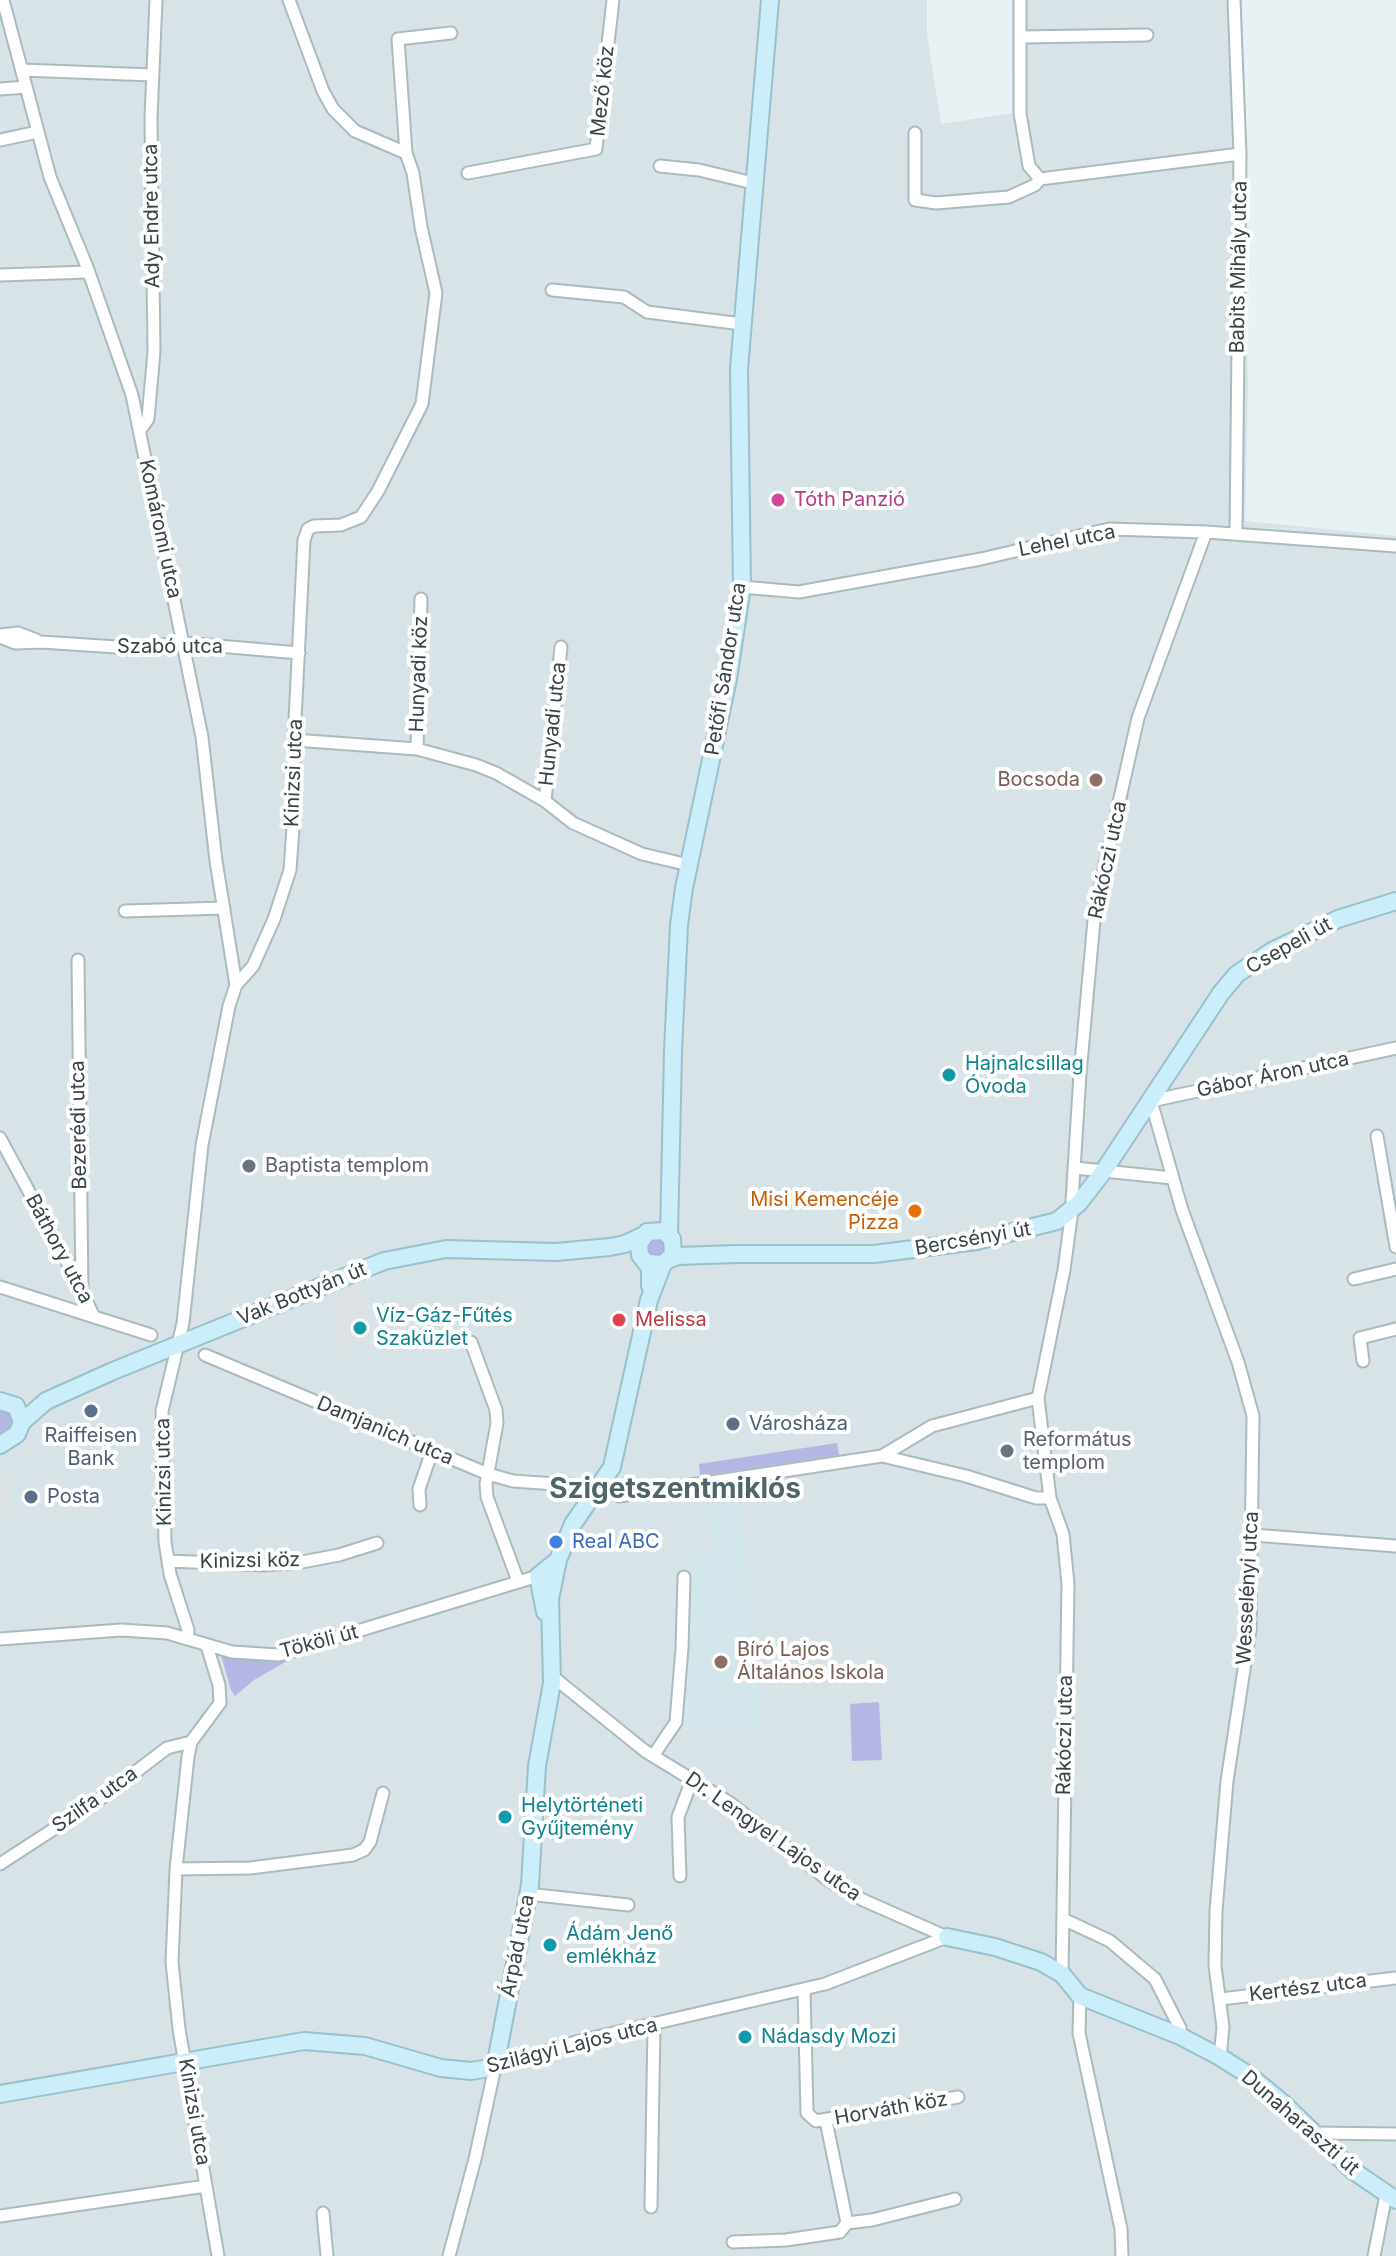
<!DOCTYPE html>
<meta charset="utf-8">
<style>
body{margin:0}
canvas{display:block;background:#e8f1f3}
</style>
<canvas width="1396" height="2256"></canvas>
<script>
const g = document.querySelector('canvas').getContext('2d');
g.lineJoin = 'round';
function fillPath(path, color) {
  g.fillStyle = color;
  g.fill(path, 'evenodd');
}
function poly(rows) {
  const path = new Path2D();
  for (const r of rows) {
    path.moveTo(r[0], r[1]);
    for (let i = 2; i < r.length; i += 2) path.lineTo(r[i], r[i + 1]);
  }
  return path;
}
function trace(path, color, width, dash) {
  g.strokeStyle = color;
  g.lineWidth = width;
  g.lineCap = dash ? 'butt' : 'round';
  g.setLineDash(dash || []);
  g.stroke(path);
}
function drawText(font, color, halo, rows, align = 'center') {
  g.font = font + ' Inter,sans-serif';
  g.lineWidth = 8;
  g.setLineDash([]);
  g.textBaseline = 'middle';
  g.strokeStyle = halo;
  g.fillStyle = color;
  for (const [text, x, y, turn = 0] of rows) {
    g.save();
    g.translate(x, y);
    g.rotate((+turn || 0) * Math.PI / 180);
    g.textAlign = isNaN(turn) ? turn : align;
    if (halo) g.strokeText(text, 0, 0);
    g.fillText(text, 0, 0);
    g.restore();
  }
}
fillPath(poly([
 [0,0,927,0,927,34,941,124,1013,113,1012,0,1242,0,1248,386,1245,521,1396,536,1396,2256,0,2256]
]), '#d7e3e6');
fillPath(poly([
 [742,1501,764,1729,681,1729,690,1596,683,1557,714,1550,706,1506]
]), '#d3e6eb');
fillPath(poly([
 [656,1236,665,1240,666,1254,653,1258,646,1251,647,1242],
 [0,1406,9,1408,15,1424,6,1434,0,1434],
 [837,1443,839,1455,700,1476,699,1464],
 [221,1655,272,1661,294,1657,254,1680,235,1696,231,1690],
 [879,1702,882,1760,852,1761,850,1704]
]), '#b4b7e4');
fillPath(poly([
 [992,1225,995,1237,936,1248,935,1234],
 [361,1283,366,1304,356,1306,357,1313,348,1315,353,1345,337,1349,339,1292],
 [1,1475,15,1479,0,1519,0,1477]
]), '#dde1e1');
const street = poly([
 [3,0,50,177,87,267,132,395,202,737,216,861,236,985],
 [1020,0,1020,113,1029,166,1040,179,1240,154],
 [1234,0,1240,154,1236,534],
 [1021,37,1147,35],
 [22,70,152,75],
 [0,89,26,87],
 [915,133,915,200,936,203,1009,197,1035,185,1040,179],
 [0,140,38,132],
 [406,153,398,39,451,33],
 [660,166,699,170,753,183],
 [468,173,596,149,613,0],
 [0,275,88,272],
 [552,290,624,297,647,312,742,324],
 [140,430,148,419,154,351,151,118,156,0],
 [742,587,799,592,981,559,1109,529,1206,532,1396,546],
 [0,635,18,633,36,640],
 [0,637,15,643,41,642,132,648,184,643,299,653],
 [294,740,417,749,476,765,496,773,545,801,573,823,642,854,689,865],
 [417,749,421,599],
 [545,801,561,647],
 [125,911,224,908],
 [78,960,82,1291],
 [1377,1136,1396,1247],
 [0,1138,72,1271,94,1317],
 [1075,1168,1172,1178],
 [1072,1201,1080,1074,1095,909,1138,718,1206,532],
 [1354,1279,1396,1269],
 [0,1287,151,1335],
 [471,1342,496,1410,497,1423,486,1484,487,1497,518,1581],
 [205,1355,488,1474,513,1481,570,1485],
 [1363,1361,1360,1338,1396,1329],
 [882,1456,966,1476,1036,1498,1050,1498],
 [601,1486,619,1496,882,1456,932,1426,1038,1398],
 [420,1505,419,1489,432,1451],
 [1253,1535,1396,1546],
 [168,1561,265,1565,302,1562,339,1555,377,1543],
 [0,1639,121,1630,167,1633,232,1652,279,1655,538,1576],
 [187,1639,188,1630,170,1574,165,1542,162,1411,183,1323,202,1145,229,1006,236,985,253,966,274,919,290,870,294,814,294,740,304,540,308,529,314,526,341,525,361,517,378,491,422,404,436,293,421,227,413,173,406,153,355,131,333,109,323,91,289,0],
 [207,1646,219,1685,220,1703,191,1742,188,1757,176,1869,172,1962,179,2029,218,2256],
 [552,1676,645,1751,730,1803,828,1880,863,1900,947,1937],
 [653,1756,676,1722,682,1648,684,1577],
 [0,1864,100,1799,167,1748,191,1742],
 [176,1869,250,1868,353,1855,364,1850,370,1842,383,1793],
 [680,1876,678,1817,692,1780],
 [528,1894,628,1905],
 [1063,1919,1110,1941,1155,1979,1180,2028,1180,2036],
 [1062,1974,1068,1584,1063,1534,1050,1498,1038,1398,1064,1270,1072,1210],
 [804,1989,807,2113,816,2121,958,2097],
 [1080,1996,1079,2033,1121,2229,1122,2256],
 [1221,1999,1396,1978],
 [1220,2057,1223,2027,1215,1966,1216,1911,1227,1781,1250,1630,1253,1416,1238,1362,1182,1210,1151,1101,1396,1048],
 [826,2121,847,2223],
 [1313,2133,1396,2134],
 [651,2207,654,2025],
 [323,2213,327,2256],
 [0,2216,206,2186],
 [733,2242,786,2240,840,2232,847,2223,872,2220,955,2199],
 [449,2256,475,2159,495,2067,579,2041,825,1984,947,1937],
 [1374,2256,1386,2195]
]);
const secondary = poly([
 [669,1235,673,1051,679,925,684,888,728,679,742,587,739,369,770,0],
 [670,1259,678,1256,736,1254,874,1254,977,1241,1057,1221,1079,1203,1103,1172,1221,993,1237,974,1272,951,1338,919,1396,901],
 [648,1263,663,1264,673,1255,672,1239,664,1231,647,1232,639,1244,640,1255,650,1268,650,1286],
 [0,1401,16,1406,22,1422,17,1434,0,1445],
 [22,1422,46,1401,113,1371,384,1261,446,1249,556,1252,610,1247,625,1244,644,1235],
 [545,1612,538,1576,558,1560],
 [947,1937,995,1947,1041,1962,1062,1974,1080,1996,1180,2036,1220,2057,1250,2076,1284,2104,1352,2170,1396,2200],
 [0,2094,304,2041,365,2046,441,2068,471,2071,495,2067,530,1885,537,1766,552,1683,550,1599,558,1560,573,1524,612,1467,649,1300,663,1264]
]);
trace(street, '#acbabe', 15);
trace(secondary, '#99c0cc', 20);
trace(street, '#fff', 11);
trace(secondary, '#cbeefa', 16);
for (const [x, y, r, color] of [
 [778,500,8,"#d1479c"],
 [1096,780,8,"#8d6e63"],
 [949,1075,8,"#0f9aa8"],
 [249,1166,8,"#6b7280"],
 [915,1211,8,"#e8710a"],
 [619,1320,8,"#e0444e"],
 [360,1328,8,"#0f9aa8"],
 [91,1411,8,"#5c6f8a"],
 [733,1424,8,"#5c6f8a"],
 [1007,1451,8,"#6b7280"],
 [31,1497,8,"#5c6f8a"],
 [556,1542,8,"#3f7fe0"],
 [721,1662,8,"#8d6e63"],
 [505,1817,8,"#0f9aa8"],
 [550,1945,8,"#0f9aa8"],
 [745,2037,8,"#0f9aa8"]
]) {
  const dot = new Path2D();
  dot.arc(x, y, r, 0, 2 * Math.PI);
  g.fillStyle = color;
  g.fill(dot);
  trace(dot, '#fff', 3);
}
drawText('20px', '#374446', '#fff', [
 ["Mező köz",603,91,-84],
 ["Ady Endre utca",152,216,-91],
 ["Babits Mihály utca",1239,267,-89],
 ["Komáromi utca",160,529,78],
 ["Lehel utca",1067,541,-11],
 ["Szabó utca",170,647],
 ["Petőfi Sándor utca",726,669,-81],
 ["Hunyadi köz",419,674,-88],
 ["Hunyadi utca",553,724,-84],
 ["Kinizsi utca",294,773,-88],
 ["Rákóczi utca",1108,860,-78],
 ["Csepeli út",1289,946,-29],
 ["Gábor Áron utca",1273,1075,-12],
 ["Bezerédi utca",79,1125,-91],
 ["Bercsényi út",973,1239,-10],
 ["Báthory utca",59,1249,62],
 ["Vak Bottyán út",302,1294,-22],
 ["Damjanich utca",385,1431,23],
 ["Kinizsi utca",164,1472,-91],
 ["Kinizsi köz",250,1561,-1],
 ["Wesselényi utca",1248,1588,-87],
 ["Tököli út",319,1642,-15],
 ["Rákóczi utca",1065,1735,-89],
 ["Szilfa utca",95,1800,-35],
 ["Dr. Lengyel Lajos utca",773,1837,35],
 ["Árpád utca",518,1946,-79],
 ["Kertész utca",1308,1988,-7],
 ["Szilágyi Lajos utca",572,2046,-14],
 ["Horváth köz",891,2109,-10],
 ["Kinizsi utca",194,2112,80],
 ["Dunaharaszti út",1300,2123,41]
]);
drawText('20px', '#b23c85', '#fff', [
 ["Tóth Panzió",794,500]
], 'left');
drawText('20px', '#785e54', '#fff', [
 ["Bocsoda",1080,780],
 ["Bíró Lajos",737,1650,"left"],
 ["Általános Iskola",737,1673,"left"]
], 'right');
drawText('20px', '#0d838f', '#fff', [
 ["Hajnalcsillag",965,1064],
 ["Óvoda",965,1087],
 ["Víz-Gáz-Fűtés",376,1316],
 ["Szaküzlet",376,1339],
 ["Helytörténeti",521,1806],
 ["Gyűjtemény",521,1829],
 ["Ádám Jenő",566,1934],
 ["emlékház",566,1957],
 ["Nádasdy Mozi",761,2037]
], 'left');
drawText('20px', '#5b616d', '#fff', [
 ["Baptista templom",265,1166],
 ["Református",1023,1440],
 ["templom",1023,1463]
], 'left');
drawText('20px', '#c56008', '#fff', [
 ["Misi Kemencéje",899,1200],
 ["Pizza",899,1223]
], 'right');
drawText('20px', '#be3a42', '#fff', [
 ["Melissa",635,1320]
], 'left');
drawText('20px', '#4e5e75', '#fff', [
 ["Városháza",749,1424],
 ["Raiffeisen",91,1436,"center"],
 ["Bank",91,1459,"center"],
 ["Posta",47,1497]
], 'left');
drawText('20px', '#366cbe', '#fff', [
 ["Real ABC",572,1542]
], 'left');
drawText('bold 28px', '#506568', '#fff', [
 ["Szigetszentmiklós",675,1490]
]);
</script>
